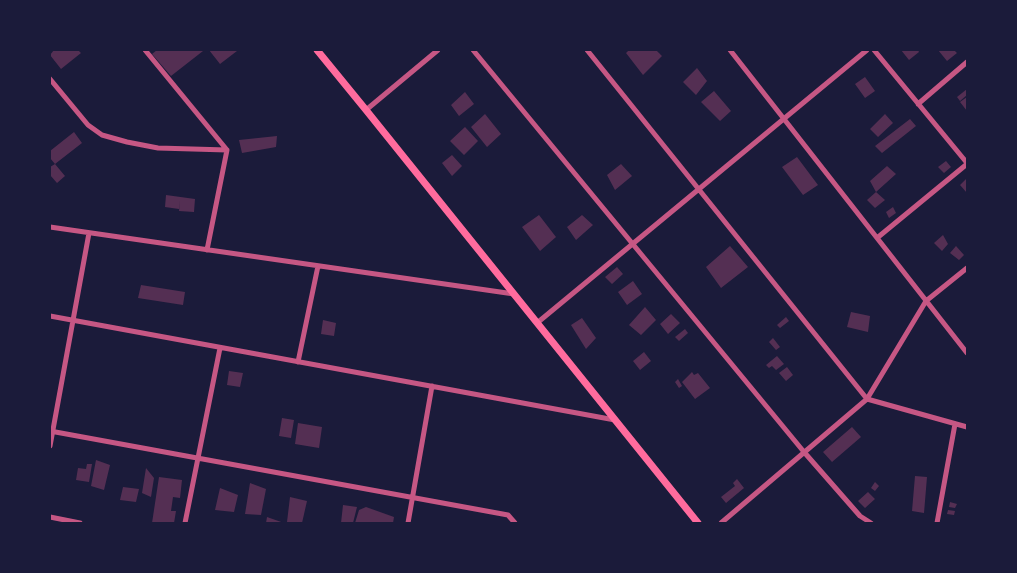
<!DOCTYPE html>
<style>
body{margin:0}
#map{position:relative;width:1017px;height:573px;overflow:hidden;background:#1b1b3a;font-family:"Source Sans 3",sans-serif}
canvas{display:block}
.frame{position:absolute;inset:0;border:51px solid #1b1b3a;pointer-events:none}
</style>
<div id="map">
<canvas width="1017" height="573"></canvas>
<div class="frame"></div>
</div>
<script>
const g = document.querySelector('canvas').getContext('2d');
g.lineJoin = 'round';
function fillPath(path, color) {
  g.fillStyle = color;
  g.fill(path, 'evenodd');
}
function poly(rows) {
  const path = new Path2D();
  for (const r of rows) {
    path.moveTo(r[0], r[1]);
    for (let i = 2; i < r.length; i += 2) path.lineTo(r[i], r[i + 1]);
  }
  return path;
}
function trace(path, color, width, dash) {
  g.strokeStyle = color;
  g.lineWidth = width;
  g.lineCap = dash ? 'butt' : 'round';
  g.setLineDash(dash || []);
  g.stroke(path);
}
fillPath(poly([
 [54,50,78,50,81,53,61,69,50,55],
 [157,50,202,50,203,51,171,76,152,54],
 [209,50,235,50,237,51,220,64],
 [629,50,656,50,662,56,643,75,626,53],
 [901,50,918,50,919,52,909,60],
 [938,50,954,50,957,53,947,61],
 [697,68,707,81,696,95,683,82],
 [865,77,875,91,865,98,855,84],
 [967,89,967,95,960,101,957,97],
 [714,91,731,111,720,121,701,102],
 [465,92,474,104,459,116,451,105],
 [967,97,967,111,960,102],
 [485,114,501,134,487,147,471,127],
 [885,114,893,123,878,137,870,129],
 [910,119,916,126,882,153,875,146],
 [465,127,478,141,464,155,450,141],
 [74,132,82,143,55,164,65,176,57,183,50,175,50,167,55,164,50,158,50,151],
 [277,136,276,147,242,153,239,140],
 [452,155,462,166,452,176,442,163],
 [797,157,818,185,803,195,782,167],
 [946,161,951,167,944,173,938,167],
 [621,164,632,176,615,190,607,175],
 [887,166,896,174,876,192,870,181],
 [967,178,967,193,960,185],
 [876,192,885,200,875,208,867,200],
 [166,195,195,199,194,212,179,211,180,200,179,209,165,207],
 [893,207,896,213,889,218,886,212],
 [539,215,556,237,540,251,522,227],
 [582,215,593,225,576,240,567,227],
 [943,235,948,244,942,251,934,243],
 [730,246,748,267,721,288,706,267],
 [956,246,964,255,959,260,950,253],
 [617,267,623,274,612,284,605,277],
 [633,281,642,294,627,305,618,292],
 [141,285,185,292,183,305,138,298],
 [645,307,656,320,641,335,629,325],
 [851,312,870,316,868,332,847,327],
 [671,314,680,323,668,334,660,324],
 [786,317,789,321,780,328,777,325],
 [582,318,596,338,586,349,571,325],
 [323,320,336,323,334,336,321,334],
 [685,329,688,333,679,341,675,337],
 [773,338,780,347,776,350,769,342],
 [644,352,651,361,640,370,633,361],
 [777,356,784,364,776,370,772,366,769,368,766,365],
 [787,367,793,375,786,381,779,373],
 [229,371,243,373,240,387,227,385],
 [692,372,694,375,698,373,710,388,695,399,682,382],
 [678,379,682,386,679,388,675,382],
 [282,418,294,420,291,438,279,436],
 [298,423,322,427,319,448,295,444],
 [852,427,861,437,832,462,823,452],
 [96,460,110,465,104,490,91,486],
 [87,464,92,464,89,482,76,480,78,468,86,469],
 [146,468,154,478,151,497,142,493],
 [915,476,927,477,924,513,912,511],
 [159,477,182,480,180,498,173,497,171,511,176,511,174,523,152,523],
 [737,479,744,488,726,503,721,497,735,486,733,483],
 [875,482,879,486,875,491,871,488],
 [250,483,266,489,261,515,245,514],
 [123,487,139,489,136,502,120,500],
 [220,488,238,495,234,512,215,510],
 [868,492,875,499,865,508,858,501],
 [290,497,307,501,302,523,287,522],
 [950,502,957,504,955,508,949,507],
 [343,505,357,507,353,523,341,523],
 [366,507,394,517,393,523,355,523,359,510],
 [948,510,955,511,954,515,947,514],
 [267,517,284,523,266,523]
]), '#542f53');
trace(poly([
 [145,50,227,150,207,250],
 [473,50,804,452,860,516,871,523],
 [587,50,867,399,967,427],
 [730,50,967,353],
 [874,50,967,163],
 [50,79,88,125,102,135,127,142,158,148,227,150],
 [918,104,967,62],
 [366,110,438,50],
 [50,227,514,294],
 [877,238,967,164],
 [50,316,615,420],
 [537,323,867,50],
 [298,362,318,266],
 [50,431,508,515,515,523],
 [50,446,89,233],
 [50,517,80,523],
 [185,523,220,348],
 [408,523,432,386],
 [721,523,867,399,926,301,967,268],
 [937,523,955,424]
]), '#c65784', 5);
trace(poly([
 [317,50,366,110,698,523]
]), '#ff6b9d', 7);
</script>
